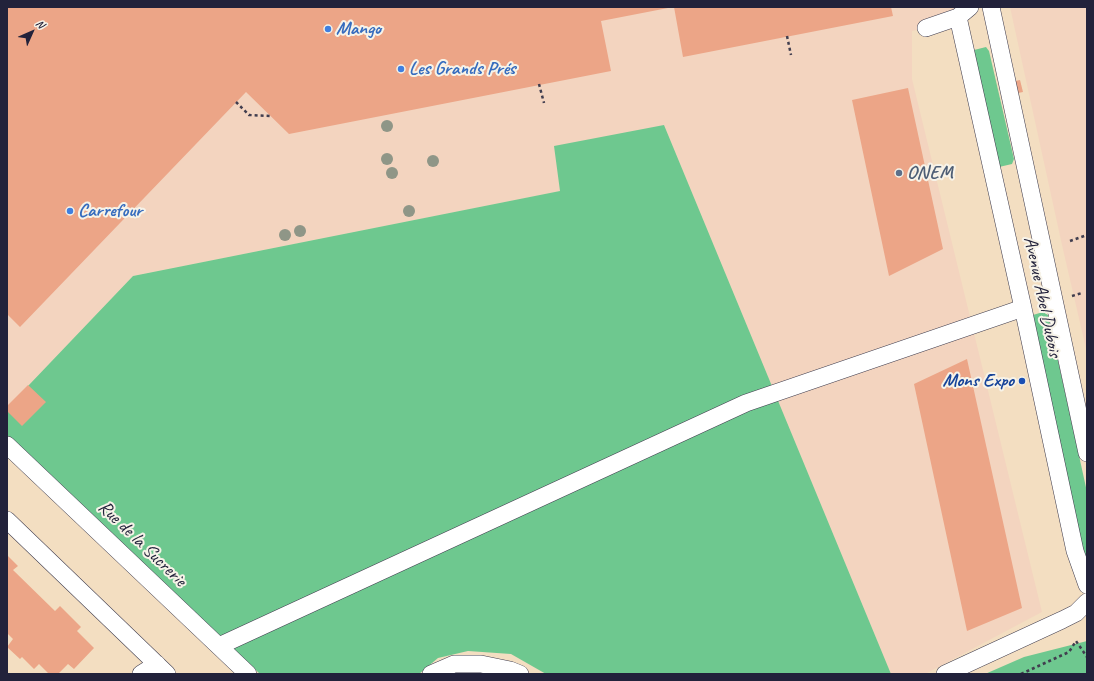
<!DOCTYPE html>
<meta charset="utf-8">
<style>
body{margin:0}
#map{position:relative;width:1094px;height:681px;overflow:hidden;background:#f3dec1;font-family:Caveat,sans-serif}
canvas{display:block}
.frame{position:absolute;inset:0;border:8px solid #22223b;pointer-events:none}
.north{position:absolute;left:12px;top:12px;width:40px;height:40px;-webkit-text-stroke:3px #f7f3e8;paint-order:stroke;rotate:45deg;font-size:11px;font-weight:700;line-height:16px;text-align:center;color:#22223b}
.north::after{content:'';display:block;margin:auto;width:14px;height:18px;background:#22223b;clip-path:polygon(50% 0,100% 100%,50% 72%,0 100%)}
</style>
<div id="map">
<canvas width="1094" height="681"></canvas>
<div class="frame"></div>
<div class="north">N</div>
</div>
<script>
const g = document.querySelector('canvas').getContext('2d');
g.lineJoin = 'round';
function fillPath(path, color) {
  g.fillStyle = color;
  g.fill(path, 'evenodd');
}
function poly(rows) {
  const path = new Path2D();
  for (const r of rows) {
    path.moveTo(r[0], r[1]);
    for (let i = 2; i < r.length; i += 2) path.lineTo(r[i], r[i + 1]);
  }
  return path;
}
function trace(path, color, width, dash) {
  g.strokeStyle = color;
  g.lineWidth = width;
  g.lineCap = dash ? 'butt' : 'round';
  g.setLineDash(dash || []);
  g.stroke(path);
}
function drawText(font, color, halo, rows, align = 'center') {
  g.font = font + ' Caveat,sans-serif';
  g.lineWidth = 4;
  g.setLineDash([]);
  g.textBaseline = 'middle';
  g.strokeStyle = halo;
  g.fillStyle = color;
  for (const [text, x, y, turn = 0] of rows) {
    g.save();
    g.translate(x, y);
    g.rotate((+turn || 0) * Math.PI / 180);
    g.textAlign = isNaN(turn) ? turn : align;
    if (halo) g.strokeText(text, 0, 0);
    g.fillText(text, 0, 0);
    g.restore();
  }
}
fillPath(poly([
 [7,7,970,7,926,28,912,31,912,79,1042,612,925,674,891,674,664,125,561,191,133,276,7,408],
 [1010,7,1087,7,1087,353,1062,245]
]), '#f3d4bf');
fillPath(poly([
 [986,47,989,51,1014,159,1012,164,999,167,972,55,974,50],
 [664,125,891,674,546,674,511,654,468,651,438,658,419,674,260,674,7,435,7,408,133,276,560,191,554,146],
 [1043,312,1048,315,1087,492,1087,560,1084,561,1033,315],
 [1087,641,1087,674,985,674,1024,657]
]), '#6ec88f');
fillPath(poly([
 [7,7,668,7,668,8,601,21,611,71,289,134,246,92,20,327,7,314],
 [674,7,891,7,893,16,683,57],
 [1020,80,1023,92,1018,93,1015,81],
 [908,88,943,249,889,276,852,100],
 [967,359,1022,608,967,631,914,384],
 [28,385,46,402,22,426,7,411,7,406],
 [7,555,18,566,13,570,55,611,60,606,81,627,77,631,94,648,74,669,68,664,58,674,49,674,39,664,34,669,22,657,20,659,7,647,13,639,7,633]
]), '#eca587');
const street = poly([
 [991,7,1087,453],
 [958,17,1023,308,1075,551,1087,585],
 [926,28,958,17,970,7],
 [7,445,248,674],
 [7,520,167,674],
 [219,646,746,403,1023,308],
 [141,674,157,664],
 [431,674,454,664,481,664,510,670,520,674],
 [945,674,1062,620,1076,613,1087,602]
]);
trace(street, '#413e4f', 18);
trace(poly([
 [787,36,791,55],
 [539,84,544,103],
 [236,102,249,115,270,116],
 [1070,241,1087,235],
 [1072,296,1082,293],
 [1021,674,1069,652,1076,641,1087,657]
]), '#413e4f', 2.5, [3, 3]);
trace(street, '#fff', 17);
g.fillStyle = '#8f9687';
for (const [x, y] of [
 [387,126],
 [387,159],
 [433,161],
 [392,173],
 [409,211],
 [300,231],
 [285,235]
]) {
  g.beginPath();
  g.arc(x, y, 6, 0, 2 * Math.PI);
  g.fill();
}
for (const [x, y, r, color] of [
 [328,29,4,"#3f7fe0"],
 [401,69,4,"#3f7fe0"],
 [899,173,4,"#5c6f8a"],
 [70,211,4,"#3f7fe0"],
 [1022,381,4,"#1a4fb4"]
]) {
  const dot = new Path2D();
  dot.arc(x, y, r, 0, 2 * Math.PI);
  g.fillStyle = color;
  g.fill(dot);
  trace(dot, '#f7f3e8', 1.5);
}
drawText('bold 19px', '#366cbe', '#f7f3e8', [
 ["Mango",336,29],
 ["Les Grands Prés",409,69],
 ["Carrefour",78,211]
], 'left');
drawText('bold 19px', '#4e5e75', '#f7f3e8', [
 ["ONEM",907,173]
], 'left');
drawText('19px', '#22223b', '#f7f3e8', [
 ["Avenue Abel Dubois",1042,297,78],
 ["Rue de la Sucrerie",142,544,44]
]);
drawText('bold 19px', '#164399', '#f7f3e8', [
 ["Mons Expo",1014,381]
], 'right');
</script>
